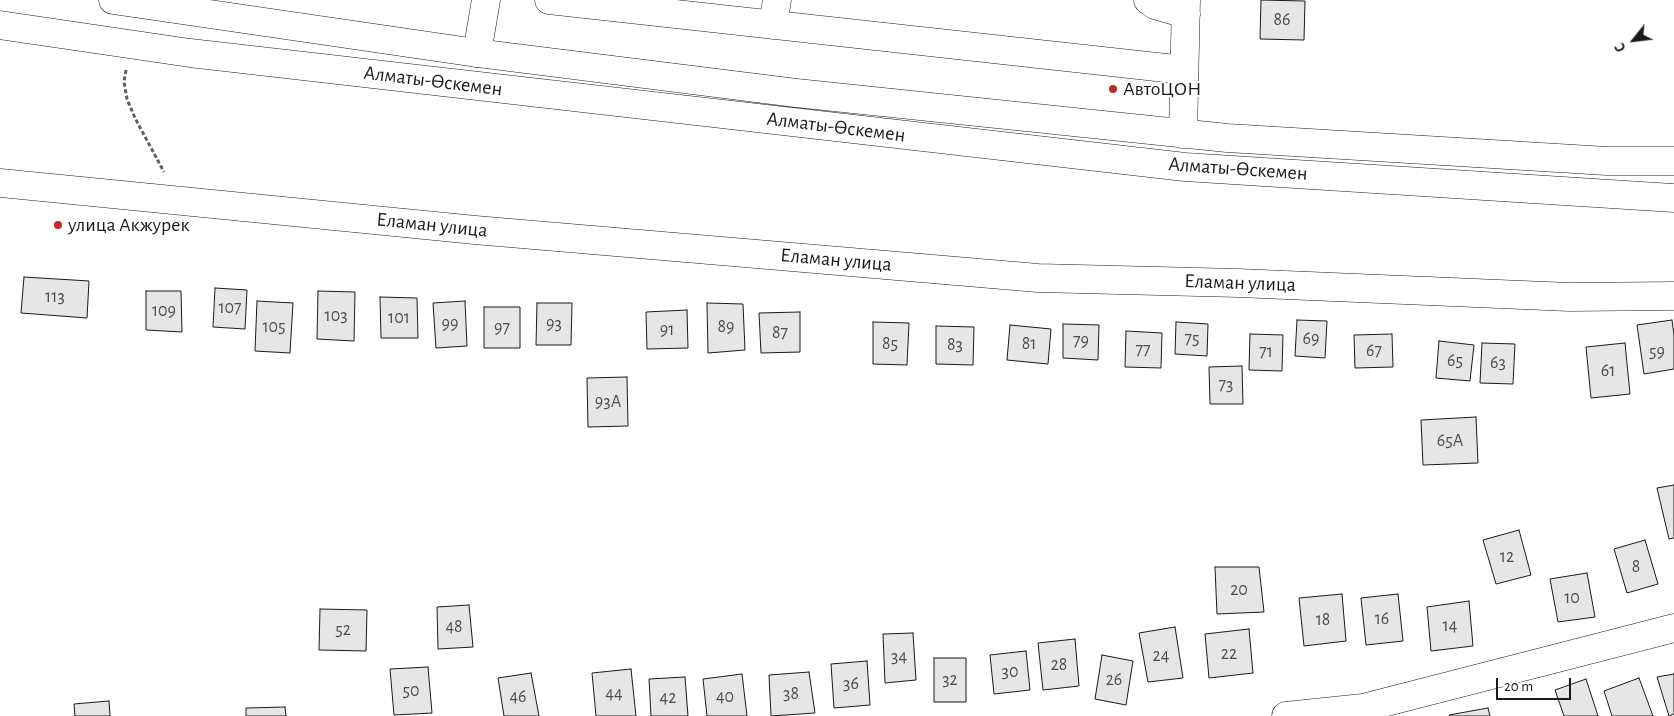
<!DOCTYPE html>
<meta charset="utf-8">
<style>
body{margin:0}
#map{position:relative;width:1674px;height:716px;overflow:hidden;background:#fff;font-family:"Alegreya Sans",sans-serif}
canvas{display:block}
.north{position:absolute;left:1609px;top:15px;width:50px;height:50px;-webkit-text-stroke:4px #fff;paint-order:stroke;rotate:241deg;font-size:14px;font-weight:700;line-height:20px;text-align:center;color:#1a1a1a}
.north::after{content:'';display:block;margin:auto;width:18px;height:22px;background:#1a1a1a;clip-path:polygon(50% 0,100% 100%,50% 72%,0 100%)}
.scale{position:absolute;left:1496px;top:678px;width:75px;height:22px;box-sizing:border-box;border:2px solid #1a1a1a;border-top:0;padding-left:6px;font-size:15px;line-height:18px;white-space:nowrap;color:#1a1a1a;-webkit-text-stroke:4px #fff;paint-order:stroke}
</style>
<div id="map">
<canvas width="1674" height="716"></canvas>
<div class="north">С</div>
<div class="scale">20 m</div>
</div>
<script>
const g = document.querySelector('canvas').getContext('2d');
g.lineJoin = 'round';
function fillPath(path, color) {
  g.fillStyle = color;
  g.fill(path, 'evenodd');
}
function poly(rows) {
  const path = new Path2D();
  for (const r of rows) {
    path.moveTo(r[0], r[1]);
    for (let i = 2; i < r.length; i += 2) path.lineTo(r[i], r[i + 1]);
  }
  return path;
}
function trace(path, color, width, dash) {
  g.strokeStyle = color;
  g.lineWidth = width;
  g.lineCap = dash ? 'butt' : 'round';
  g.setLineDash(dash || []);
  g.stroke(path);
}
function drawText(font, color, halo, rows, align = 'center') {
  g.font = font + ' "Alegreya Sans",sans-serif';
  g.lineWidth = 4;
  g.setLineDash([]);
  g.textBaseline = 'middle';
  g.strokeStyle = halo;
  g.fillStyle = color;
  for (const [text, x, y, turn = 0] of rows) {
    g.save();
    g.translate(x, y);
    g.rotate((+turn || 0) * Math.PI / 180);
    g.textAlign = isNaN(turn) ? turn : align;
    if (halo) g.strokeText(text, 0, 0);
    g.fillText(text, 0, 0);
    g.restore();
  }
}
const building = poly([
 [1261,0,1305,1,1304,40,1260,39,1261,0],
 [24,277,89,281,87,318,21,313,24,277],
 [215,288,247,290,245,329,213,327,215,288],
 [146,291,181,291,182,332,146,330,146,291],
 [318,291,355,292,354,341,317,339,318,291],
 [380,297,417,298,418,338,381,338,380,297],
 [257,301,293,303,290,353,255,351,257,301],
 [465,301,467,346,436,348,433,303,465,301],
 [537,303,572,303,571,345,536,345,537,303],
 [707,303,743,304,745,350,708,353,707,303],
 [484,307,520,307,520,348,484,348,484,307],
 [687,310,688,348,647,349,646,312,687,310],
 [800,312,800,352,761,353,759,313,800,312],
 [1297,320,1327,321,1325,358,1295,356,1297,320],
 [1672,320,1674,335,1674,369,1644,374,1637,325,1672,320],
 [873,322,909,323,907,365,873,364,873,322],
 [1176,322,1208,324,1207,356,1175,354,1176,322],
 [1063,324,1099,325,1098,360,1063,358,1063,324],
 [1010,325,1051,329,1048,364,1007,360,1010,325],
 [936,326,974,327,973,365,936,364,936,326],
 [1126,331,1162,333,1161,368,1125,367,1126,331],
 [1250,334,1283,335,1282,371,1249,370,1250,334],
 [1392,334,1393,367,1355,368,1354,335,1392,334],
 [1439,341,1474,345,1470,381,1436,378,1439,341],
 [1482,343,1515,344,1513,384,1480,383,1482,343],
 [1625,343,1630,394,1591,398,1586,347,1625,343],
 [1242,366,1243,404,1210,404,1209,367,1242,366],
 [627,377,628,426,588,427,587,378,627,377],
 [1476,417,1478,463,1423,465,1421,420,1476,417],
 [1674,485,1674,538,1669,539,1657,488,1674,485],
 [1519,530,1531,575,1496,584,1483,540,1519,530],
 [1645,540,1658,584,1627,593,1614,549,1645,540],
 [1215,567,1259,567,1264,612,1217,614,1215,567],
 [1587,573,1595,617,1558,622,1550,579,1587,573],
 [1342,594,1346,641,1304,646,1299,598,1342,594],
 [1398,594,1403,641,1366,645,1361,598,1398,594],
 [1469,601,1473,646,1431,651,1427,607,1469,601],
 [469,605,473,647,438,649,437,607,469,605],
 [320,609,367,610,366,651,319,650,320,609],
 [1175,627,1183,678,1148,682,1139,633,1175,627],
 [1249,629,1253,673,1209,678,1205,634,1249,629],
 [913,633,916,680,885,683,883,634,913,633],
 [1075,639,1079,686,1043,690,1038,643,1075,639],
 [1026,651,1030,690,994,694,990,655,1026,651],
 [1102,655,1133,661,1126,705,1095,699,1102,655],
 [934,658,966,658,966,702,934,702,934,658],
 [867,661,870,705,834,708,831,664,867,661],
 [428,667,432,713,394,715,390,669,428,667],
 [631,669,636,716,596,716,592,673,631,669],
 [809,672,815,713,771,716,769,675,809,672],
 [531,673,539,716,504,716,498,678,531,673],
 [742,674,747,716,707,716,703,679,742,674],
 [1674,674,1674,714,1669,716,1657,677,1674,674],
 [685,677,688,716,651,716,649,679,685,677],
 [1639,678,1653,716,1612,716,1604,691,1639,678],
 [1586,679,1598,716,1564,716,1555,690,1586,679],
 [109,701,110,716,75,716,74,704,109,701],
 [285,707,286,716,246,716,246,708,285,707],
 [1488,708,1490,716,1450,716,1449,715,1488,708]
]);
fillPath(building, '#e6e6e6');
trace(building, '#1a1a1a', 1);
const minor = poly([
 [549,0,1184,70],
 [1148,0,1155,5,1186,14],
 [773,25,777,0],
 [477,53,486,0],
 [1183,134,1186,0],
 [0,183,475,230,1038,278,1238,283,1570,297,1674,296],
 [1286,716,1363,708,1674,628]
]);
const major = poly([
 [113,0,477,53,796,93,1227,138,1607,161,1674,161],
 [0,25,190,53,1185,167,1674,198]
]);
trace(minor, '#1a1a1a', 29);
trace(major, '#1a1a1a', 29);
trace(poly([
 [126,70,124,82,127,99,135,118,164,172]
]), '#5f5f5f', 3, [4, 2.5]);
trace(minor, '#fff', 28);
trace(major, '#fff', 28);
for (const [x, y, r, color] of [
 [1113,89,5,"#c62828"],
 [58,225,5,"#c62828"]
]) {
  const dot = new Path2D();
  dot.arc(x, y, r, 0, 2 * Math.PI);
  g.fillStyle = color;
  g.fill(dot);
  trace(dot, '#fff', 2);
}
drawText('18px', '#4d4d4d', null, [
 ["86",1282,20],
 ["113",55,297],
 ["107",230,308],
 ["109",164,311],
 ["103",336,316],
 ["101",399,318],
 ["99",450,324],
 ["93",554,324],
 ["105",274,327],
 ["89",726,327],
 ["97",502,328],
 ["91",667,330],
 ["87",780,333],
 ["75",1192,339],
 ["69",1311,339],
 ["79",1081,341],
 ["85",890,344],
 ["81",1029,344],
 ["83",955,345],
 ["77",1143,350],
 ["67",1374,351],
 ["71",1266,352],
 ["59",1657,352],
 ["65",1455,361],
 ["63",1498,363],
 ["61",1608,371],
 ["73",1226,385],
 ["93А",608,402],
 ["65А",1450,441],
 ["12",1507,557],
 ["8",1636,567],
 ["20",1239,590],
 ["10",1572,598],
 ["16",1382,619],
 ["18",1323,620],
 ["14",1450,626],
 ["48",454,627],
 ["52",343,630],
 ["22",1229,654],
 ["24",1161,656],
 ["34",899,657],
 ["28",1059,665],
 ["30",1010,672],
 ["32",950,680],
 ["26",1114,680],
 ["36",851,684],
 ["50",411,691],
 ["44",614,694],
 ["38",791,694],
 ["46",518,697],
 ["40",725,697],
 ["42",668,698]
]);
drawText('20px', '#1a1a1a', '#fff', [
 ["Алматы-Өскемен",433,81,7],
 ["Алматы-Өскемен",836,127,7],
 ["Алматы-Өскемен",1238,169,4],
 ["Еламан улица",432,225,6],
 ["Еламан улица",836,260,5],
 ["Еламан улица",1240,283,2]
]);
drawText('20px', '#1a1a1a', '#fff', [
 ["АвтоЦОН",1123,89],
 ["улица Акжурек",68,225]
], 'left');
</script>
